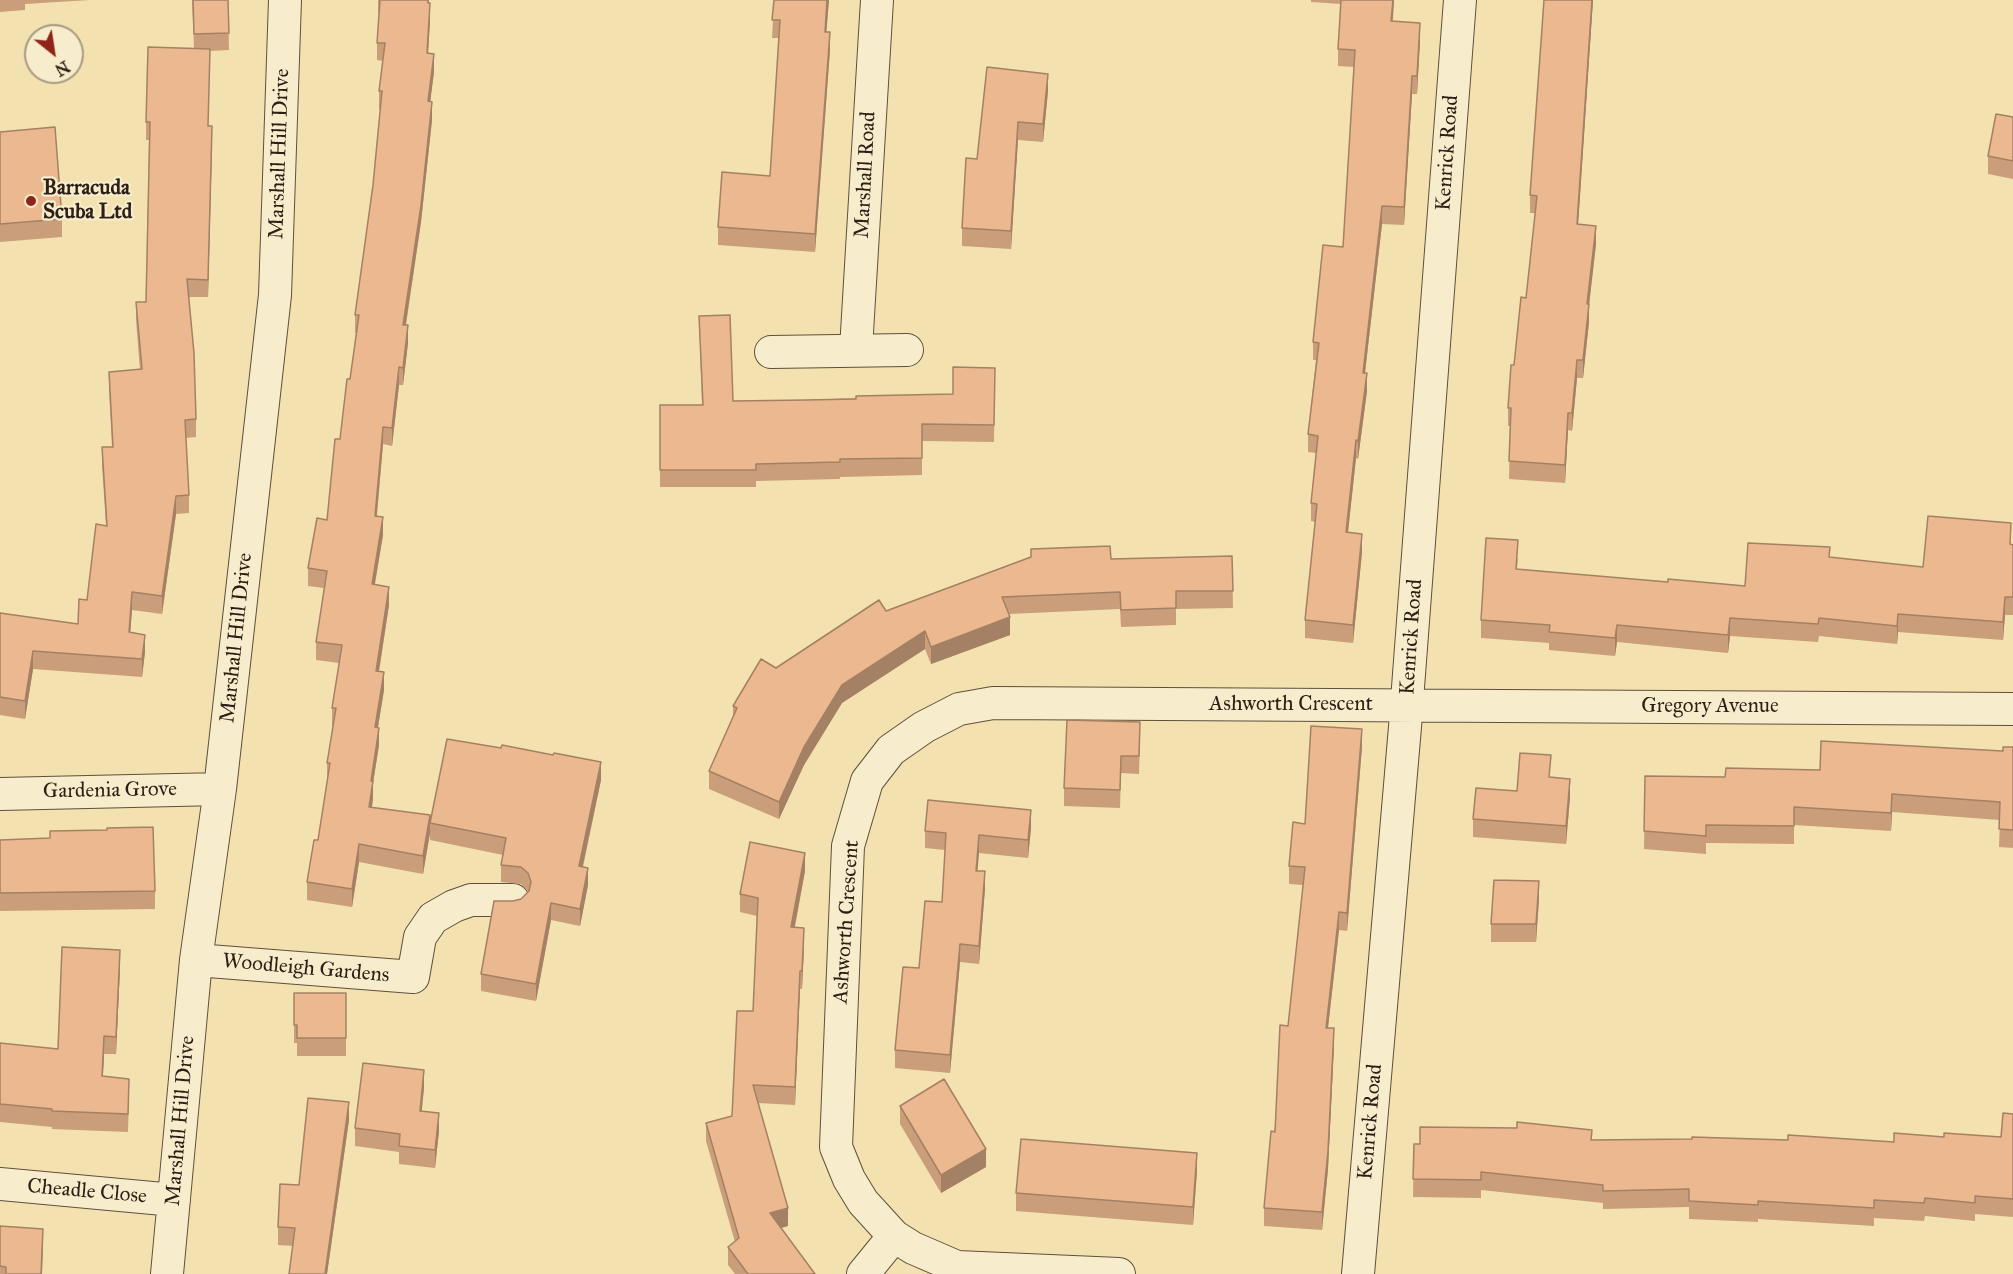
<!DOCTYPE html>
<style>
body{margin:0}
#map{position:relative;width:2013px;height:1274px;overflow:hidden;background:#f3e2af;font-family:"IM FELL Great Primer",serif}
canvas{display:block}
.north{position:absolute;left:24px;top:24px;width:60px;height:60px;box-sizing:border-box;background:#f7eccb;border:2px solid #a69a83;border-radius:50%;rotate:150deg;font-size:16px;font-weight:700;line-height:24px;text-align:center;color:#2c1f16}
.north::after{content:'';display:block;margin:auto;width:21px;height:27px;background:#8f2418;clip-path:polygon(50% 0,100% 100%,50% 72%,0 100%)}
</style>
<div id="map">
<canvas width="2013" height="1274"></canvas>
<div class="north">N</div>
</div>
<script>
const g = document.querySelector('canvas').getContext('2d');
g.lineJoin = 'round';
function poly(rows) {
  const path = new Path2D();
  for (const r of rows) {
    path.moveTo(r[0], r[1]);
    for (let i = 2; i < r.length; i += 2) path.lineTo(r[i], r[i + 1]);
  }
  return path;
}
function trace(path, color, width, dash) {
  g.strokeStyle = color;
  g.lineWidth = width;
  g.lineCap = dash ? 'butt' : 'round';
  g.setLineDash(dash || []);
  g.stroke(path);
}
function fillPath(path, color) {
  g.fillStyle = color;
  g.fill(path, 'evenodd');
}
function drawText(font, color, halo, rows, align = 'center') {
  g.font = font + ' "IM FELL Great Primer",serif';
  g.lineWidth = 4.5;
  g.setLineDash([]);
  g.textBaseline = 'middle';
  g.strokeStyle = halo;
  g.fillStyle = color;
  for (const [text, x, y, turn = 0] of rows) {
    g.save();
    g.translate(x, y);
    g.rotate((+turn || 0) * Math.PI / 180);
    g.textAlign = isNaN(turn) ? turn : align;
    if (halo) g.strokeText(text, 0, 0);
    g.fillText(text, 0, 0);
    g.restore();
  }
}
const minor = poly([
 [856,349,877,0],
 [771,352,907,350],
 [0,794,220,789],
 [196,960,413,977,420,937,433,918,454,906,471,900,513,900],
 [0,1184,174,1200],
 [167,1274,196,960,220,789,275,295,285,0],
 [863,1274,894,1236],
 [1119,1274,957,1267,913,1248,894,1236,863,1202,849,1179,836,1147,848,846,867,781,891,750,924,727,959,709,993,703,2013,709],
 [1358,1274,1405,727,1460,0]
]);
trace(minor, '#5e503c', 34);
trace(minor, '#f7eccb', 32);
fillPath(poly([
 [0,0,90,0,25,4,25,10,0,12],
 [192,0,228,0,229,50,210,51,208,126,212,144,208,297,189,297,196,419,196,437,186,438,189,495,189,513,176,514,162,614,132,610,130,632,145,652,142,677,33,669,25,719,0,715,0,613,78,624,87,600,106,526,102,465,102,447,112,447,109,389,109,372,140,370,136,320,136,302,146,302,149,140,146,140,146,122,194,48],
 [378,0,429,0,430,21,428,53,434,72,430,102,432,120,421,222,406,325,408,343,403,385,399,385,392,446,383,444,377,516,383,535,374,585,389,605,379,672,384,690,378,727,379,745,373,783,373,799,372,807,430,833,423,874,359,862,352,907,307,900,307,882,318,840,327,781,327,763,333,726,332,726,332,708,339,663,316,660,316,642,324,588,308,586,308,568,327,520,350,379,356,333,355,333,355,315,373,185,381,109,379,109,379,91,383,61,377,60,377,43,379,13,378,13],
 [774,0,829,0,826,32,830,50,815,252,718,245,718,227,770,176,779,38,772,38],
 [1311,0,1394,0,1393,21,1420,41,1417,94,1412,94,1404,225,1382,224,1365,373,1367,391,1358,459,1356,458,1348,532,1362,552,1353,643,1305,638,1305,620,1315,522,1311,521,1311,503,1316,453,1308,452,1308,434,1316,360,1313,360,1313,342,1343,247,1354,67,1338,66,1338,49,1341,4,1311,2],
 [1544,0,1593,0,1578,224,1596,244,1589,305,1589,322,1583,378,1577,378,1572,431,1568,430,1565,483,1509,479,1510,426,1508,426,1508,408,1514,365,1526,298,1535,213,1530,213,1530,195],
 [1048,91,1043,142,1018,140,1011,249,962,246,962,228,977,159],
 [2013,117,2013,179,1988,174,1988,156],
 [0,132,62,219,62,237,0,242],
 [699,316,733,401,806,400,953,394,995,368,994,442,922,441,922,475,840,477,840,479,756,481,756,487,660,487,660,405,702,405],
 [2011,545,2013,545,2013,615,2005,615,2003,640,1898,632,1897,644,1819,636,1818,642,1730,636,1728,653,1617,642,1615,656,1549,650,1549,643,1481,638,1481,620,1518,558,1517,569,1668,582,1745,586,1830,557,1923,567],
 [1232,556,1233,608,1176,609,1176,625,1121,627,1120,609,1009,614,1010,635,931,664,925,649,842,703,804,765,779,819,709,789,709,771,733,717,733,706,776,668,886,611,1111,559],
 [1140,739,1139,774,1121,773,1120,808,1064,806,1064,788],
 [1362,747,1347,931,1339,930,1328,1028,1334,1046,1328,1169,1322,1230,1264,1226,1264,1208,1288,1026,1303,885,1289,884,1289,866,1305,824],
 [2013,747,2013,848,1999,847,2000,820,1892,812,1891,831,1794,825,1794,844,1706,843,1706,854,1644,849,1645,776,1725,777,1820,770,2003,751],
 [1550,778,1570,797,1566,844,1473,837,1473,819,1517,791],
 [601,780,583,867,588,885,580,926,551,920,536,1001,481,991,481,974,513,901,521,899,529,892,521,884,501,882,501,865,503,855,430,840,430,823],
 [1031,828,1028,858,979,853,977,871,985,889,979,964,960,962,950,1073,895,1068,895,1050,919,968,942,902,945,850,925,848,925,831],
 [0,840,155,891,155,909,0,911],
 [805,871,795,927,804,946,802,989,800,989,795,1105,758,1103,788,1226,781,1228,815,1274,735,1274,728,1265,728,1247,735,1242,706,1141,706,1123,732,1116,753,1011,757,916,740,912,740,894],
 [1539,899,1536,942,1491,942,1491,924],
 [120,968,116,1054,104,1054,103,1076,129,1097,128,1132,52,1129,52,1127,0,1122,0,1043,58,1049],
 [294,993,346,993,346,1056,297,1056,297,1043,294,1043],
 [424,1088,421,1111,439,1131,435,1168,399,1164,399,1152,355,1146,355,1128],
 [900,1106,986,1167,941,1193,900,1124],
 [2013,1114,2013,1217,1975,1214,1975,1221,1925,1216,1924,1221,1874,1218,1874,1226,1758,1219,1758,1222,1689,1219,1689,1207,1603,1209,1603,1203,1481,1190,1481,1198,1413,1197,1414,1144,1592,1140,1788,1140,1894,1142,1944,1137,2001,1137],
 [349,1120,327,1274,289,1274,293,1246,278,1245,278,1227,299,1185],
 [1197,1171,1193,1225,1016,1211,1016,1193],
 [0,1226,43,1247,42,1274,0,1274]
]), '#ca9e7b');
fillPath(poly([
 [827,0,829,0,825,50,825,32],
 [1393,0,1394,0,1391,39,1391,21],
 [1592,0,1593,0,1577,242,1577,224],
 [430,3,430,21,427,71,427,53],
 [1420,23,1420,41,1417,94,1417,76],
 [830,32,830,50,815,252,815,234],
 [434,54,434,72,428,119,428,101],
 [1048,74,1048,91,1043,142,1043,124],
 [1412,76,1412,94,1404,225,1404,207],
 [432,102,432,120,421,222,403,342,403,325],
 [1018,122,1018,140,1011,249,1011,231],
 [212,126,212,144,208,297,208,280],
 [1382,206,1382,224,1363,390,1363,373],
 [1596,226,1596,244,1589,305,1589,322,1583,378,1583,360,1587,304],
 [408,325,408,343,403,385,403,368],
 [1577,360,1577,378,1572,431,1572,413],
 [399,367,399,385,392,446,392,428],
 [1367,373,1367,391,1358,459,1358,441],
 [1568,413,1568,430,1565,483,1565,465],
 [383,427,383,444,375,533,375,516],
 [1356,440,1356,458,1346,550,1346,532],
 [176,496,176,514,162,614,162,596],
 [383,517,383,535,372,602,372,584],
 [1362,534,1362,552,1353,643,1353,625],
 [389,587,389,605,376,689,376,671],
 [132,592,132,610,129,650,129,632],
 [2005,597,2005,615,2003,640,2003,622],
 [1898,614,1898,632,1897,644,1897,626],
 [1010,617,1010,635,931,664,931,647],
 [1730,618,1730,636,1728,653,1728,635],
 [1617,625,1617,642,1615,656,1615,638],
 [925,631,925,649,842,703,804,765,779,819,779,802,804,747,842,685],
 [145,635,145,652,142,677,142,659],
 [33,651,33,669,25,719,25,701],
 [384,672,384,690,375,745,375,727],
 [379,728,379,745,373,783,373,799,369,824,371,781],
 [1362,729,1362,747,1347,931,1347,913],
 [601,762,601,780,579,883,579,866],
 [1570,779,1570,797,1566,844,1566,826],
 [1892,794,1892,812,1891,831,1891,813],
 [1031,810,1031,828,1028,858,1028,840],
 [430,815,430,833,423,874,423,856],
 [979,835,979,853,976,889,976,871],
 [359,844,359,862,352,907,352,889],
 [805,853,805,871,791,945,791,927],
 [588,868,588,885,580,926,580,909],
 [985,871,985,889,979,964,979,946],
 [1539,881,1539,899,1536,942,1536,924],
 [551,903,551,920,536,1001,536,984],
 [1339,912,1339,930,1326,1045,1326,1028],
 [804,928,804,946,802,989,802,971],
 [960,944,960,962,950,1073,950,1055],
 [120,950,120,968,116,1054,116,1037],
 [800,971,800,989,795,1105,795,1087],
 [1334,1028,1334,1046,1328,1169,1322,1230,1322,1212],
 [104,1036,104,1054,102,1094,102,1076],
 [424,1070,424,1088,420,1129,420,1111],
 [349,1102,349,1120,327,1274,325,1274],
 [439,1113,439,1131,435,1168,435,1150],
 [986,1149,986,1167,941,1193,941,1175],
 [1197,1153,1197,1171,1193,1225,1193,1207],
 [788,1208,788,1226,770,1231,770,1213],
 [43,1229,42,1274,41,1274]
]), '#a48164');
const building = poly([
 [193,0,228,0,229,33,194,34,193,0],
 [380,0,428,0,428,3,430,3,427,53,434,54,428,101,432,102,421,205,403,325,408,325,403,368,399,367,392,428,383,427,375,516,383,517,372,584,389,587,376,671,384,672,375,727,379,728,371,781,373,781,369,807,430,815,423,856,359,844,352,889,307,882,314,840,318,840,330,763,327,763,336,708,332,708,342,645,316,642,327,571,308,568,317,518,327,520,335,439,340,439,347,379,350,379,359,315,355,315,373,185,382,91,379,91,385,43,377,43,380,0],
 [774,0,827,0,825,32,830,32,815,234,718,227,722,172,770,176,780,20,772,20,774,0],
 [1341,0,1393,0,1391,21,1420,23,1417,76,1412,76,1404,207,1382,206,1363,373,1367,373,1358,441,1356,440,1346,532,1362,534,1353,625,1305,620,1317,504,1311,503,1318,436,1308,434,1319,343,1313,342,1323,245,1343,247,1355,50,1338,49,1341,0],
 [1544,0,1592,0,1577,224,1596,226,1587,304,1589,304,1583,360,1577,360,1572,413,1568,413,1565,465,1509,461,1511,408,1508,408,1511,365,1514,365,1521,297,1526,298,1537,196,1530,195,1544,0],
 [148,47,210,49,208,126,212,126,208,280,187,279,194,353,196,419,185,420,189,495,176,496,162,596,132,592,129,632,145,635,142,659,33,651,25,701,0,697,0,613,78,624,79,599,87,600,96,524,107,526,102,447,113,447,109,372,142,369,136,302,146,302,150,122,146,122,148,47],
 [987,67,1048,74,1043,124,1018,122,1011,231,962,228,966,158,977,159,987,67],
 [1996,114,2013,117,2013,161,1988,156,1996,114],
 [55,127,62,219,0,224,0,132,55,127],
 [730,315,733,401,806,400,856,399,856,396,953,394,953,367,995,368,994,425,922,424,922,458,840,459,840,462,756,464,756,470,660,470,660,405,703,405,699,316,730,315],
 [1928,516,2011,523,2010,544,2013,545,2013,597,2005,597,2003,622,1898,614,1897,626,1819,618,1818,624,1730,618,1728,635,1617,625,1615,638,1549,632,1550,625,1481,620,1486,538,1518,540,1516,569,1668,582,1668,579,1745,586,1748,543,1830,547,1829,557,1923,567,1928,516],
 [1110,546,1111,559,1232,556,1233,591,1176,591,1176,608,1121,610,1120,592,1002,597,1010,617,931,647,925,631,842,685,804,747,779,802,709,771,737,708,733,706,761,659,776,668,879,600,886,611,1031,557,1031,549,1110,546],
 [1067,720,1140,722,1139,756,1121,756,1120,790,1064,788,1067,720],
 [1311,726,1362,729,1347,913,1339,912,1326,1028,1334,1028,1328,1151,1322,1212,1264,1208,1271,1131,1275,1132,1280,1025,1288,1026,1305,867,1289,866,1293,822,1305,824,1311,726],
 [447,739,501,748,502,745,553,755,554,753,601,762,579,866,588,868,580,909,551,903,536,984,481,974,494,901,513,901,521,899,529,891,531,882,528,873,521,867,501,865,506,838,430,823,447,739],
 [1821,741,2003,751,2003,747,2013,747,2013,830,1999,829,2000,802,1892,794,1891,813,1794,807,1794,826,1706,825,1706,836,1644,831,1645,776,1725,777,1726,768,1820,770,1821,741],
 [1520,753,1551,755,1549,777,1570,779,1566,826,1473,819,1476,788,1517,791,1520,753],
 [928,800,1031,810,1028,840,979,835,976,871,985,871,979,946,960,944,950,1055,895,1050,903,967,919,968,925,901,942,902,946,833,925,831,928,800],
 [153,827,155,891,0,893,0,840,50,838,50,831,107,830,107,828,153,827],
 [750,842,805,853,791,927,804,928,802,971,800,971,795,1087,753,1085,788,1208,770,1213,815,1274,748,1274,728,1247,739,1238,706,1123,732,1116,737,1011,753,1011,758,898,740,894,750,842],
 [1494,880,1539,881,1536,924,1491,924,1494,880],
 [62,947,120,950,116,1037,104,1036,102,1076,129,1079,128,1114,52,1111,52,1109,0,1104,0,1043,58,1049,62,947],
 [294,993,346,993,346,1038,297,1038,297,1025,294,1025,294,993],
 [363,1063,424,1070,420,1111,439,1113,435,1150,399,1146,400,1134,355,1128,363,1063],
 [944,1079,986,1149,941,1175,900,1106,944,1079],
 [308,1098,349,1102,325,1274,289,1274,295,1228,278,1227,280,1184,299,1185,308,1098],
 [2003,1113,2013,1114,2013,1199,1975,1196,1975,1203,1925,1198,1924,1203,1874,1200,1874,1208,1758,1201,1758,1205,1689,1201,1689,1189,1603,1191,1603,1185,1481,1172,1481,1180,1413,1179,1414,1144,1420,1144,1420,1127,1517,1128,1517,1122,1592,1130,1591,1140,1692,1139,1692,1137,1788,1140,1788,1135,1894,1142,1894,1133,1944,1137,1944,1133,2001,1137,2003,1113],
 [1021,1139,1197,1153,1193,1207,1016,1193,1021,1139],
 [0,1226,43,1229,41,1274,6,1274,6,1267,0,1266,0,1226]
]);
fillPath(building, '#ebb88f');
trace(building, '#a48164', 1.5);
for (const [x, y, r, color] of [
 [31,201,6,"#8f2418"]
]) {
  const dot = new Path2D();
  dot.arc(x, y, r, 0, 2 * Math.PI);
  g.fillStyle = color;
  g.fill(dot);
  trace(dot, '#f7eccb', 2);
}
drawText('21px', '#2c1f16', '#f7eccb', [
 ["Kenrick Road",1448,153,-86],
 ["Marshall Hill Drive",280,154,-88],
 ["Marshall Road",866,175,-87],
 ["Kenrick Road",1412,637,-86],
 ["Marshall Hill Drive",237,638,-84],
 ["Ashworth Crescent",1291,705],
 ["Gregory Avenue",1710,707],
 ["Gardenia Grove",110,791,-1],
 ["Ashworth Crescent",847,922,-86],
 ["Woodleigh Gardens",306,969,5],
 ["Marshall Hill Drive",181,1121,-85],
 ["Kenrick Road",1371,1122,-85],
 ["Cheadle Close",87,1192,5]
]);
drawText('bold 21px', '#2c1f16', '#f7eccb', [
 ["Barracuda",43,189],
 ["Scuba Ltd",43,213]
], 'left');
</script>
